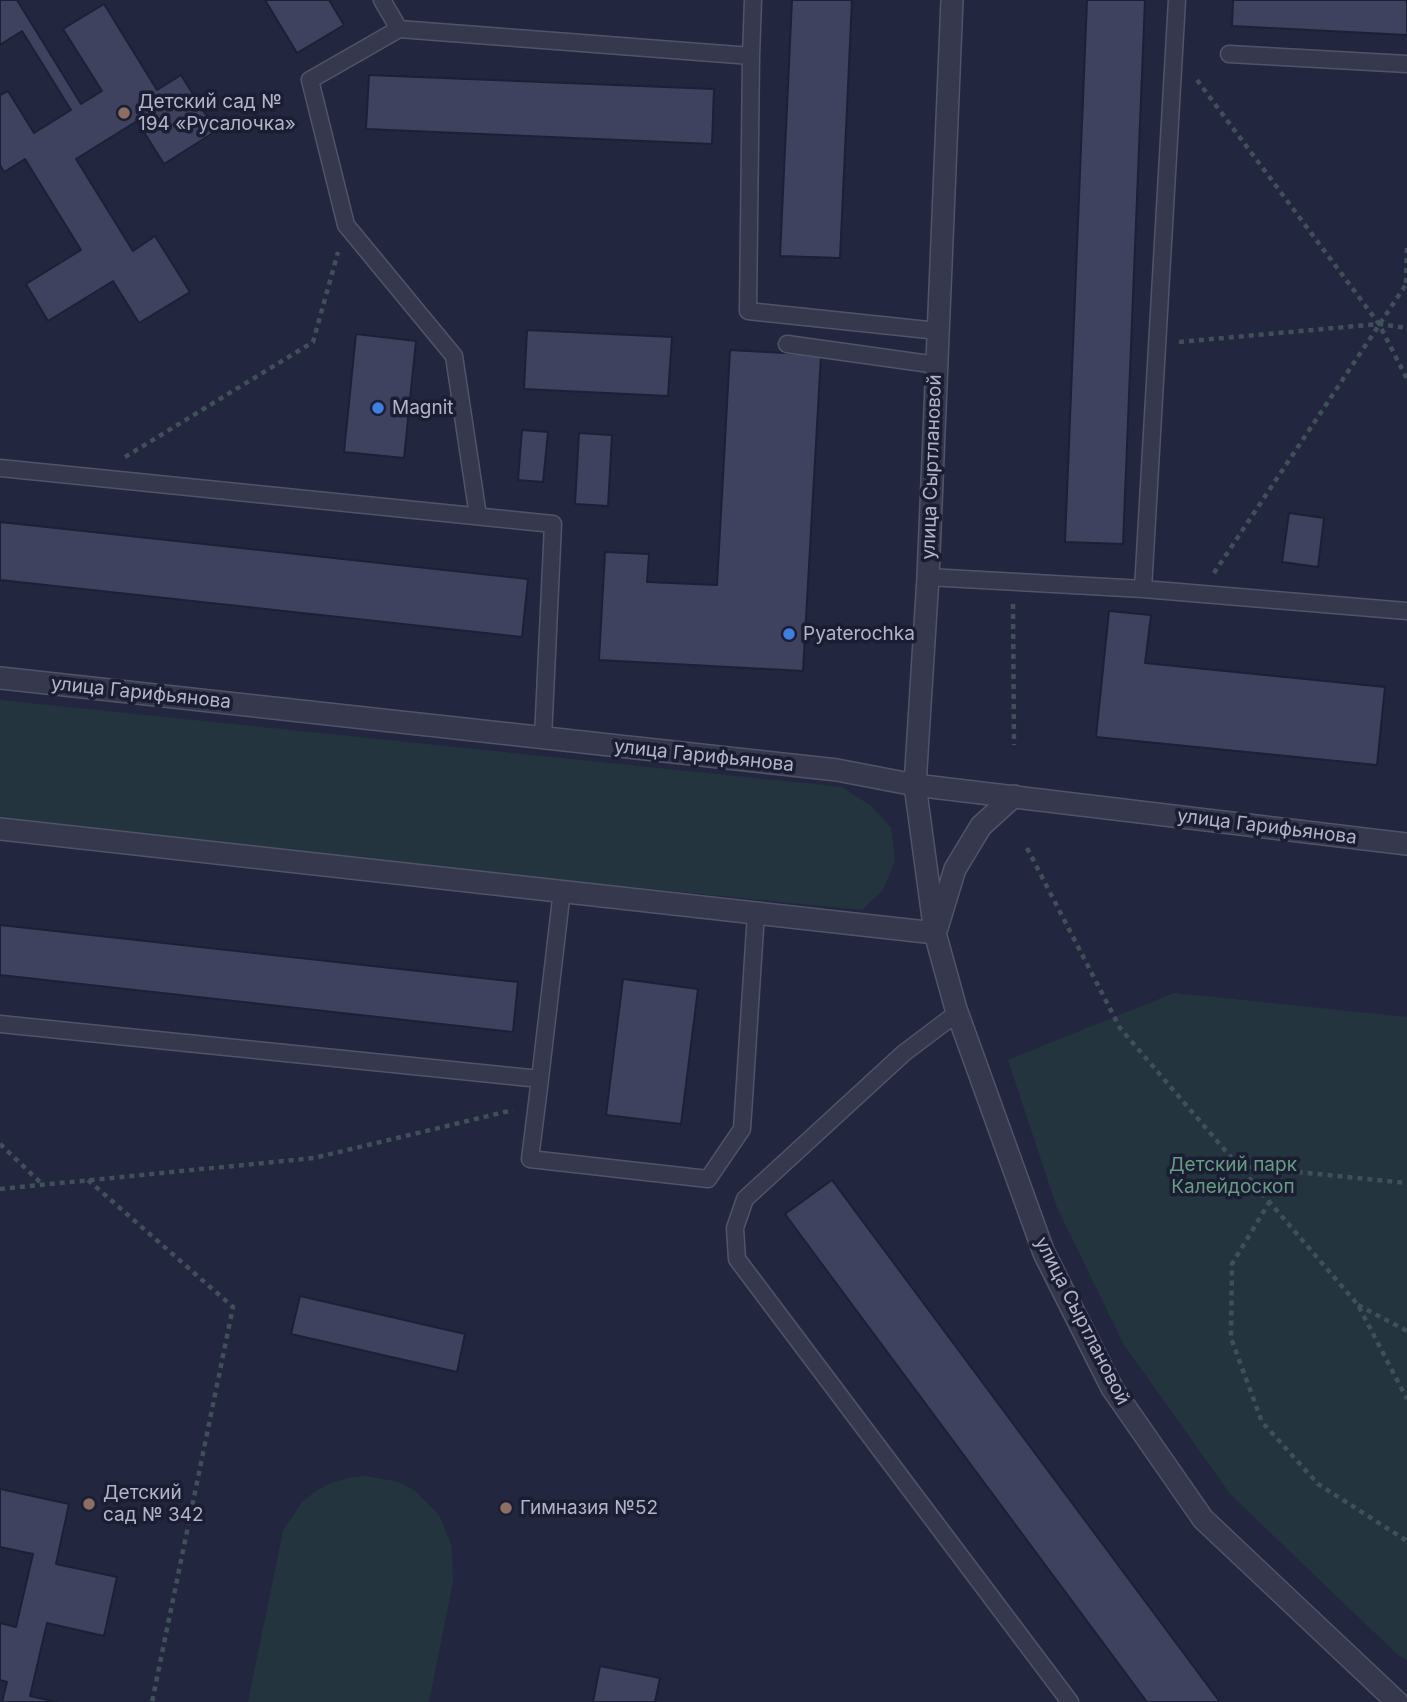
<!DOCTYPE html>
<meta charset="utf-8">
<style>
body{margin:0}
canvas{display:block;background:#22263e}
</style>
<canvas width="1407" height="1702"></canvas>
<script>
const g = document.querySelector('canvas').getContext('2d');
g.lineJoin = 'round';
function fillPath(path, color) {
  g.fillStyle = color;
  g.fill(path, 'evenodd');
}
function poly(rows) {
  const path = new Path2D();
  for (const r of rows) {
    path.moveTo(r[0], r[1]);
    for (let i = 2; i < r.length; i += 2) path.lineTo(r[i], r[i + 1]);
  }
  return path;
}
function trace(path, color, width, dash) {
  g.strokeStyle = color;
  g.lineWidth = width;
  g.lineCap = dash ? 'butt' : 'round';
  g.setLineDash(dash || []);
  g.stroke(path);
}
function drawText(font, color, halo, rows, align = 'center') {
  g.font = font + ' Inter,sans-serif';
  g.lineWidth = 7;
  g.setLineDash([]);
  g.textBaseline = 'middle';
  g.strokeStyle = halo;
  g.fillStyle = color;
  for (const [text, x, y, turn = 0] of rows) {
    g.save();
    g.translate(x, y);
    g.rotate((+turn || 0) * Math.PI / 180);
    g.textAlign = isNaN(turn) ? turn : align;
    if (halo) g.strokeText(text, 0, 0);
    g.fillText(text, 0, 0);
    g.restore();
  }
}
fillPath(poly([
 [0,700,842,787,871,806,891,828,895,860,883,890,862,910,521,876,0,817],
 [1174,993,1407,1017,1407,1660,1398,1655,1230,1494,1123,1343,1056,1205,1008,1060],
 [365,1476,399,1482,415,1491,439,1515,452,1547,453,1582,429,1702,248,1702,283,1531,302,1502,316,1491,331,1483,348,1478]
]), '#24343f');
const building = poly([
 [0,0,17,0,81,104,102,91,63,29,104,4,157,90,181,75,216,131,164,164,137,121,76,159,133,251,155,236,190,292,139,323,113,281,48,321,26,284,81,250,25,159,4,172,0,165,0,95,8,91,34,133,71,110,22,31,0,45,0,0],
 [265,0,329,0,344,25,297,53,265,0],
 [792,0,852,0,840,258,780,256,792,0],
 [1087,0,1145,0,1123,544,1065,542,1087,0],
 [1233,0,1407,0,1407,35,1232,26,1233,0],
 [369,75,714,89,712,144,366,129,369,75],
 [527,330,672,337,668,396,524,389,527,330],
 [356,334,416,341,404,458,344,452,356,334],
 [730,350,821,355,803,671,599,660,605,552,649,554,647,582,717,585,730,350],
 [522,430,548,432,543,482,518,480,522,430],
 [579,433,612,435,608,506,575,504,579,433],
 [1289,513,1324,518,1318,567,1282,562,1289,513],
 [0,522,528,579,522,637,0,580,0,522],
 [1109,611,1151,615,1145,663,1385,687,1377,765,1096,737,1109,611],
 [0,925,518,982,513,1032,0,975,0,925],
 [623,979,698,989,681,1124,606,1115,623,979],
 [832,1180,1220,1702,1147,1702,813,1252,785,1214,832,1180],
 [300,1296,465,1334,457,1372,291,1334,300,1296],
 [0,1489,69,1504,56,1564,117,1577,104,1636,47,1623,30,1696,57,1702,2,1702,7,1682,0,1680,0,1623,16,1627,33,1554,0,1547,0,1489],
 [600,1666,660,1678,655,1702,593,1702,600,1666]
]);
fillPath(building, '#3e425f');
trace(building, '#1d2035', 2);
const service = poly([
 [382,0,399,29,751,56,753,0],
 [399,29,310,80,346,225,454,356,478,516],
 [1229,54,1407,64],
 [751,56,748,311,938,331],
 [787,344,937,365],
 [0,468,553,524,543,738],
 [928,577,1143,589,1407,611],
 [1143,589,1177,0],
 [957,1013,904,1053,745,1199,735,1228,737,1259,1070,1702],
 [0,1024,540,1079,562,890],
 [540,1079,530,1159,708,1179,742,1129,756,913]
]);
const minor = poly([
 [915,785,928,577,952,0]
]);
const tertiary = poly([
 [0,678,837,770,915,785,1407,844],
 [915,785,935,933,956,1009,1044,1253,1112,1388,1203,1519,1397,1702],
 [0,829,935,933],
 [937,928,955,869,981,826,1014,796]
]);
trace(service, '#515469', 19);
trace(minor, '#515469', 24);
trace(tertiary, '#515469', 24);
trace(poly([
 [1197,80,1379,324,1407,379],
 [1406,283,1407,246],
 [1179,342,1379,324,1407,328],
 [125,457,313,342,338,252],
 [1214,573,1407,283],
 [1013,604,1014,745],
 [1027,848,1120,1028,1358,1305,1407,1399],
 [0,1144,42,1184],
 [1238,1166,1407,1183],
 [88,1180,233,1307,152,1702],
 [0,1189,314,1158,513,1110],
 [1270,1201,1232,1264,1231,1338,1262,1422,1318,1484,1407,1541],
 [1358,1305,1407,1331]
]), '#3f5059', 4.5, [5, 5]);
trace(service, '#36394e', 16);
trace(minor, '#36394e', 21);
trace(tertiary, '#36394e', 21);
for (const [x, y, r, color] of [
 [124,113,7,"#8d6e63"],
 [378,408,7,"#3f7fe0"],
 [789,634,7,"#3f7fe0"],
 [89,1504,7,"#8d6e63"],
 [506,1508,7,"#8d6e63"]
]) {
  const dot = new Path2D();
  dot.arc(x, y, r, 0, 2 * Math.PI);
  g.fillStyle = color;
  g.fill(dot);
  trace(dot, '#1b1e33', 2.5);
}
drawText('19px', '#b2b4c9', '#1b1e33', [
 ["Детский сад №",138,102],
 ["194 «Русалочка»",138,124],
 ["Magnit",392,408],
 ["Pyaterochka",803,634],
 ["Детский",103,1493],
 ["сад № 342",103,1515],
 ["Гимназия №52",520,1508]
], 'left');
drawText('19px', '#b2b4c9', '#1b1e33', [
 ["улица Сыртлановой",932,467,-88],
 ["улица Гарифьянова",141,693,6],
 ["улица Гарифьянова",704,756,6],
 ["улица Гарифьянова",1267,827,7],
 ["улица Сыртлановой",1082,1321,63]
]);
drawText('19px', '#679c82', '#1b1e33', [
 ["Детский парк",1233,1165],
 ["Калейдоскоп",1233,1187]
]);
</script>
